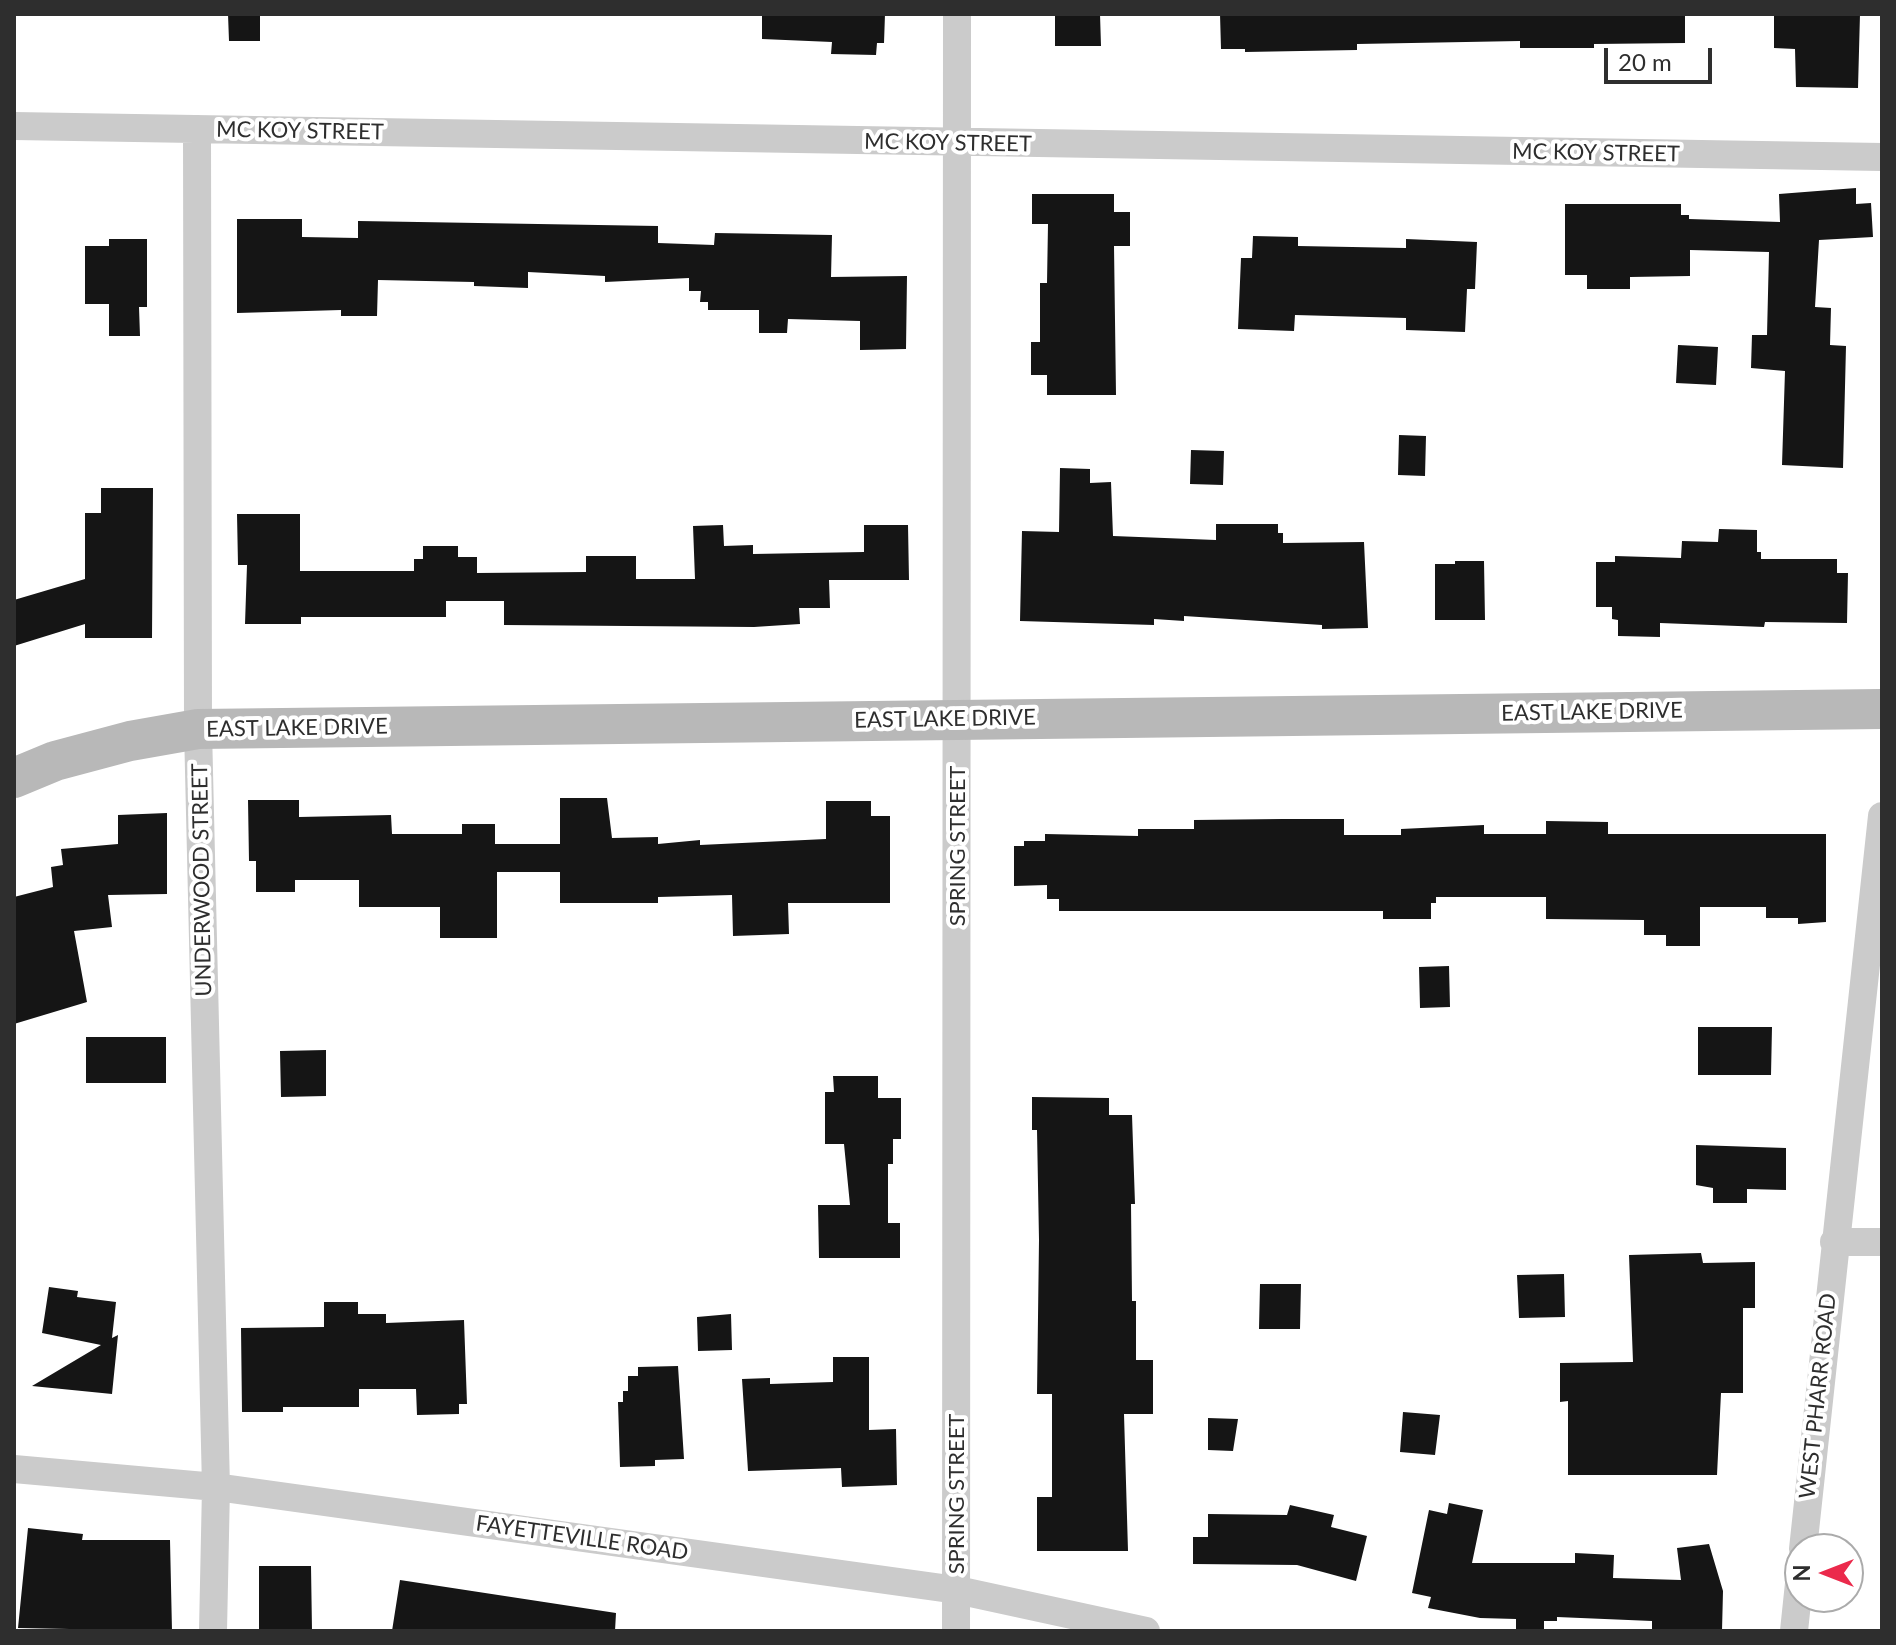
<!DOCTYPE html>
<style>
body{margin:0}
#map{position:relative;width:1896px;height:1645px;overflow:hidden;background:#fff;font-family:Lato,sans-serif}
canvas{display:block}
.frame{position:absolute;inset:0;border:16px solid #2e2e2e;pointer-events:none}
.north{position:absolute;left:1784px;top:1533px;width:80px;height:80px;box-sizing:border-box;background:#fff;border:2px solid #ababab;border-radius:50%;rotate:270deg;font-size:22px;font-weight:700;line-height:32px;text-align:center;color:#2e2e2e}
.north::after{content:'';display:block;margin:auto;width:28px;height:36px;background:#eb2a4c;clip-path:polygon(50% 0,100% 100%,50% 72%,0 100%)}
.scale{position:absolute;left:1604px;top:48px;width:108px;height:36px;box-sizing:border-box;border:4px solid #2e2e2e;border-top:0;padding-left:10px;font-size:24px;line-height:28px;white-space:nowrap;color:#2e2e2e;-webkit-text-stroke:6px #fff;paint-order:stroke}
</style>
<div id="map">
<canvas width="1896" height="1645"></canvas>
<div class="frame"></div>
<div class="north">N</div>
<div class="scale">20 m</div>
</div>
<script>
const g = document.querySelector('canvas').getContext('2d');
g.lineJoin = 'round';
function fillPath(path, color) {
  g.fillStyle = color;
  g.fill(path, 'evenodd');
}
function poly(rows) {
  const path = new Path2D();
  for (const r of rows) {
    path.moveTo(r[0], r[1]);
    for (let i = 2; i < r.length; i += 2) path.lineTo(r[i], r[i + 1]);
  }
  return path;
}
function trace(path, color, width, dash) {
  g.strokeStyle = color;
  g.lineWidth = width;
  g.lineCap = dash ? 'butt' : 'round';
  g.setLineDash(dash || []);
  g.stroke(path);
}
function drawText(font, color, halo, rows, align = 'center') {
  g.font = font + ' Lato,sans-serif';
  g.lineWidth = 8;
  g.setLineDash([]);
  g.textBaseline = 'middle';
  g.strokeStyle = halo;
  g.fillStyle = color;
  for (const [text, x, y, turn = 0] of rows) {
    g.save();
    g.translate(x, y);
    g.rotate((+turn || 0) * Math.PI / 180);
    g.textAlign = isNaN(turn) ? turn : align;
    if (halo) g.strokeText(text, 0, 0);
    g.fillText(text, 0, 0);
    g.restore();
  }
}
fillPath(poly([
 [228,14,260,14,260,41,229,41],
 [762,14,885,14,884,43,877,43,876,55,831,54,832,42,762,39],
 [1055,14,1100,14,1101,46,1055,46],
 [1220,14,1685,14,1685,43,1594,44,1594,48,1520,48,1520,41,1357,44,1357,50,1245,52,1245,49,1221,49],
 [1774,14,1860,14,1858,88,1796,87,1795,49,1774,48],
 [1856,188,1856,204,1871,203,1873,237,1819,240,1815,307,1831,308,1830,345,1846,346,1843,468,1782,465,1785,371,1751,368,1752,335,1767,335,1769,252,1690,250,1690,276,1630,277,1630,289,1587,289,1587,275,1565,275,1565,204,1681,204,1681,215,1689,215,1689,219,1780,222,1779,194],
 [1032,194,1114,194,1114,212,1130,212,1130,246,1114,246,1116,395,1047,395,1047,375,1031,375,1031,342,1040,342,1040,283,1047,283,1048,224,1032,224],
 [237,219,302,219,302,237,358,238,358,221,658,226,658,243,714,245,715,233,832,235,831,277,907,276,906,349,860,350,860,321,788,319,787,333,759,333,759,310,708,310,708,302,700,302,701,291,689,291,689,278,605,282,605,276,528,272,528,288,474,286,474,282,378,280,377,316,341,316,341,310,237,313],
 [1253,236,1298,237,1298,246,1406,248,1406,239,1477,242,1475,289,1467,289,1465,332,1406,330,1406,318,1295,315,1294,331,1238,329,1241,258,1252,258],
 [109,239,147,239,147,307,139,307,140,336,109,336,109,304,85,304,85,246,109,246],
 [1678,345,1718,347,1716,385,1676,383],
 [1399,435,1426,436,1425,476,1398,475],
 [1191,450,1224,451,1223,485,1190,484],
 [1060,468,1090,469,1090,483,1111,482,1113,536,1216,540,1216,524,1278,524,1278,533,1283,533,1283,543,1364,542,1368,628,1322,629,1322,625,1184,616,1184,621,1154,619,1154,625,1020,621,1022,531,1059,532],
 [101,488,153,488,152,638,85,638,85,624,14,646,14,600,85,579,85,513,101,513],
 [237,514,300,514,300,571,414,571,414,559,423,559,423,546,458,546,458,557,477,557,477,573,586,572,586,556,636,556,636,579,695,579,693,526,723,525,724,546,753,545,753,554,864,552,864,525,908,525,909,580,829,580,830,608,799,608,800,624,754,627,504,625,504,601,446,601,446,617,301,617,301,624,245,624,247,565,238,565],
 [1719,529,1757,530,1757,552,1761,552,1761,559,1837,559,1837,573,1848,573,1847,623,1765,622,1764,627,1660,623,1660,637,1618,636,1618,620,1612,619,1612,607,1596,607,1596,562,1615,562,1615,556,1681,558,1682,541,1718,542],
 [1455,561,1484,561,1485,620,1435,620,1435,564,1455,564],
 [560,798,607,798,612,838,658,837,658,844,700,840,700,845,826,839,826,801,871,801,871,816,890,816,890,903,788,903,789,934,733,936,732,895,658,897,658,903,560,903,560,872,497,872,497,938,440,938,440,907,359,907,359,880,295,880,295,892,256,892,256,861,249,861,248,800,299,800,299,817,391,815,392,834,462,834,462,824,495,824,495,844,560,844],
 [167,813,167,894,108,895,112,927,74,931,87,1002,14,1024,14,897,53,887,51,867,63,865,61,849,118,844,118,815],
 [1282,819,1344,819,1344,835,1401,835,1401,829,1484,825,1484,834,1546,834,1546,821,1608,822,1608,834,1826,834,1826,922,1798,924,1798,918,1766,918,1766,907,1700,907,1700,946,1666,946,1666,935,1644,935,1644,920,1546,919,1546,897,1436,897,1436,903,1431,903,1431,919,1383,919,1383,911,1059,911,1059,899,1047,899,1047,885,1014,886,1014,846,1024,846,1024,841,1045,841,1045,834,1138,836,1138,829,1194,829,1194,820],
 [1449,966,1450,1007,1420,1008,1419,967],
 [1698,1027,1772,1027,1771,1075,1698,1075],
 [86,1037,166,1037,166,1083,86,1083],
 [326,1050,326,1096,281,1097,280,1051],
 [833,1076,878,1076,878,1098,901,1098,901,1139,893,1139,893,1164,888,1164,888,1223,900,1223,900,1258,819,1258,818,1205,850,1205,844,1144,825,1144,825,1092,834,1092],
 [1032,1097,1109,1098,1109,1115,1132,1115,1135,1204,1131,1204,1132,1301,1136,1301,1136,1360,1153,1360,1153,1414,1124,1414,1128,1551,1037,1551,1037,1497,1052,1497,1052,1394,1037,1394,1039,1240,1037,1130,1032,1130],
 [1696,1145,1786,1148,1786,1190,1747,1189,1747,1203,1713,1203,1713,1188,1696,1185],
 [1701,1253,1703,1263,1755,1262,1755,1308,1743,1308,1743,1393,1721,1393,1717,1475,1568,1475,1568,1401,1560,1402,1560,1363,1633,1362,1629,1255],
 [1564,1274,1565,1317,1519,1318,1517,1275],
 [1260,1284,1301,1284,1300,1329,1259,1329],
 [49,1287,78,1291,77,1297,116,1302,112,1338,118,1335,112,1394,32,1386,101,1345,42,1333],
 [324,1302,358,1302,358,1314,386,1314,386,1323,464,1320,467,1404,459,1404,459,1414,417,1415,416,1389,359,1389,359,1407,283,1407,283,1412,242,1412,241,1328,324,1327],
 [731,1314,732,1350,698,1351,697,1317],
 [833,1357,869,1357,869,1430,896,1429,897,1485,842,1487,841,1468,748,1471,742,1379,770,1378,770,1384,833,1382],
 [678,1366,684,1459,655,1460,655,1466,620,1467,618,1402,623,1402,623,1391,628,1391,628,1376,638,1376,638,1367],
 [1403,1412,1440,1415,1435,1455,1400,1452],
 [1208,1418,1238,1419,1233,1451,1208,1450],
 [1449,1503,1483,1510,1472,1563,1575,1563,1575,1553,1614,1555,1613,1578,1681,1580,1677,1548,1709,1544,1723,1591,1722,1631,1652,1631,1652,1621,1557,1617,1557,1621,1544,1621,1544,1631,1516,1631,1516,1619,1480,1618,1428,1608,1431,1597,1412,1593,1429,1510,1447,1514],
 [1290,1505,1334,1515,1331,1527,1367,1536,1356,1581,1297,1565,1193,1564,1193,1537,1208,1537,1208,1514,1287,1515],
 [28,1528,83,1534,82,1540,170,1540,172,1631,18,1628],
 [259,1566,311,1566,312,1631,259,1631],
 [400,1580,616,1613,615,1631,392,1631]
]), '#151515');
trace(poly([
 [14,126,1882,157],
 [197,129,198,729,216,1487,213,1631],
 [1834,1242,1882,1242],
 [14,1469,216,1487,957,1590,1146,1631],
 [1803,1549,1882,816],
 [956,1631,957,14],
 [1794,1631,1800,1574]
]), '#cbcbcb', 28);
trace(poly([
 [14,778,55,761,130,741,198,729,1882,709]
]), '#b8b8b8', 40);
drawText('22px', '#2e2e2e', '#fff', [
 ["MC KOY STREET",300,131,1],
 ["MC KOY STREET",948,143,1],
 ["MC KOY STREET",1596,153,1],
 ["EAST LAKE DRIVE",1592,712,-1],
 ["EAST LAKE DRIVE",945,719,-1],
 ["EAST LAKE DRIVE",297,728,-1],
 ["SPRING STREET",958,846,-90],
 ["UNDERWOOD STREET",202,880,-91],
 ["WEST PHARR ROAD",1818,1396,-84],
 ["SPRING STREET",957,1494,-90],
 ["FAYETTEVILLE ROAD",582,1538,8]
]);
</script>
